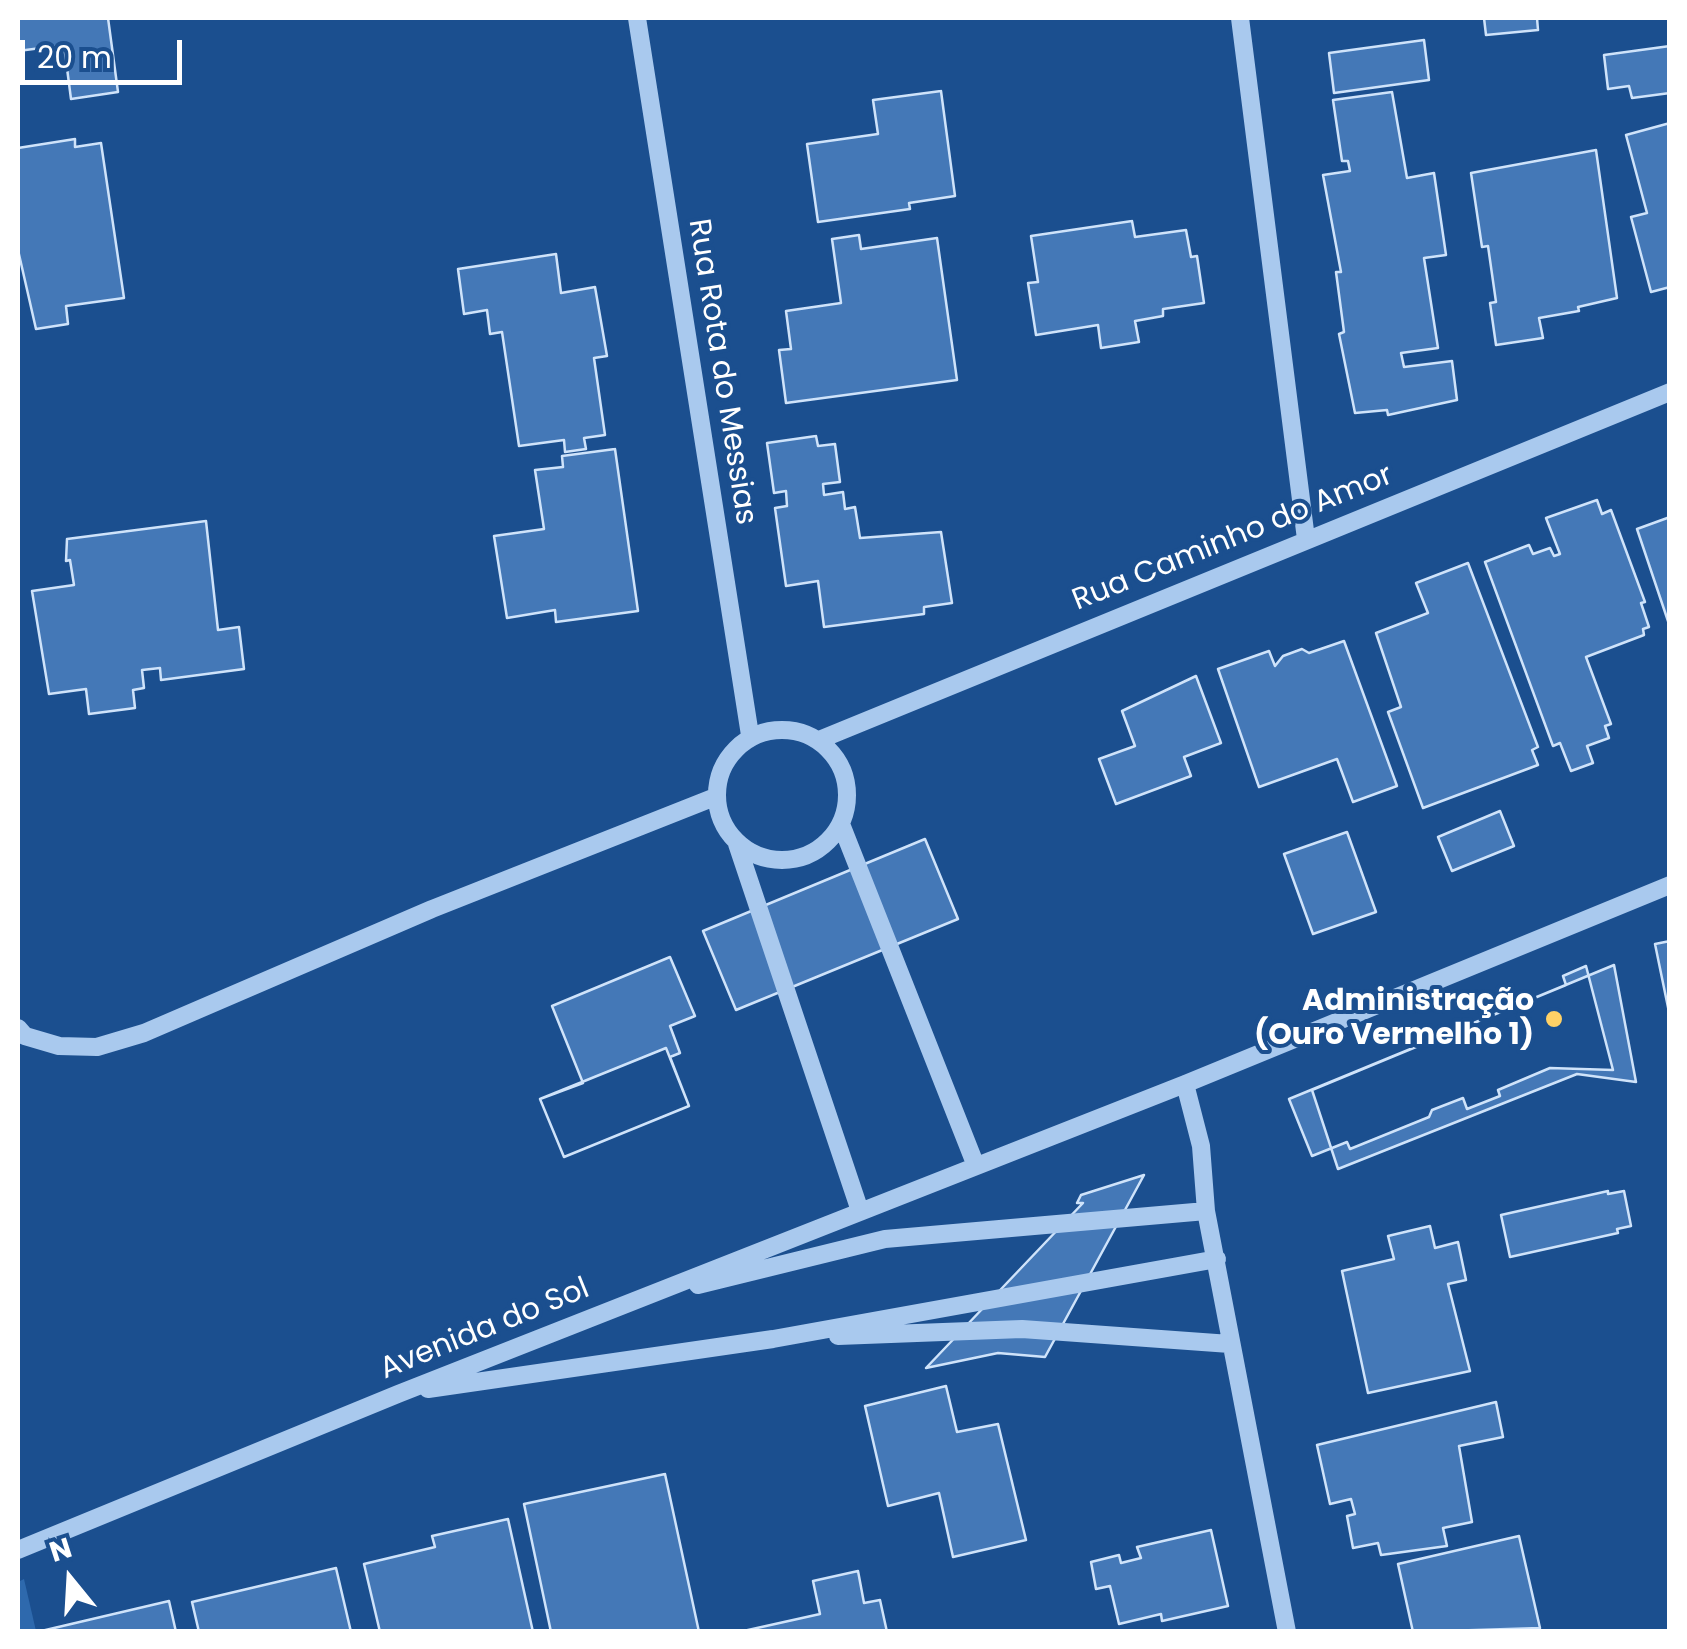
<!DOCTYPE html>
<meta charset="utf-8">
<style>
body{margin:0}
#map{position:relative;width:1687px;height:1649px;overflow:hidden;background:#1b4f8f;font-family:Poppins,sans-serif}
canvas{display:block}
.frame{position:absolute;inset:0;border:20px solid #fff;pointer-events:none}
.north{position:absolute;left:20px;top:1529px;width:100px;height:100px;-webkit-text-stroke:8px #1b4f8f;paint-order:stroke;rotate:342deg;font-size:28px;font-weight:700;line-height:40px;text-align:center;color:#fff}
.north::after{content:'';display:block;margin:auto;width:35px;height:45px;background:#fff;clip-path:polygon(50% 0,100% 100%,50% 72%,0 100%)}
.scale{position:absolute;left:20px;top:40px;width:162px;height:45px;box-sizing:border-box;border:5px solid #fff;border-top:0;padding-left:12px;font-size:30px;line-height:35px;white-space:nowrap;color:#fff;-webkit-text-stroke:8px #1b4f8f;paint-order:stroke}
</style>
<div id="map">
<canvas width="1687" height="1649"></canvas>
<div class="frame"></div>
<div class="north">N</div>
<div class="scale">20 m</div>
</div>
<script>
const g = document.querySelector('canvas').getContext('2d');
g.lineJoin = 'round';
function fillPath(path, color) {
  g.fillStyle = color;
  g.fill(path, 'evenodd');
}
function poly(rows) {
  const path = new Path2D();
  for (const r of rows) {
    if (r.length === 3) {
      path.moveTo(r[0] + r[2], r[1]);
      path.arc(r[0], r[1], r[2], 0, 2 * Math.PI);
      continue;
    }
    path.moveTo(r[0], r[1]);
    for (let i = 2; i < r.length; i += 2) path.lineTo(r[i], r[i + 1]);
  }
  return path;
}
function trace(path, color, width, dash) {
  g.strokeStyle = color;
  g.lineWidth = width;
  g.lineCap = dash ? 'butt' : 'round';
  g.setLineDash(dash || []);
  g.stroke(path);
}
function drawText(font, color, halo, rows, align = 'center') {
  g.font = font + ' Poppins,sans-serif';
  g.lineWidth = 8;
  g.setLineDash([]);
  g.textBaseline = 'middle';
  g.strokeStyle = halo;
  g.fillStyle = color;
  for (const [text, x, y, turn = 0] of rows) {
    g.save();
    g.translate(x, y);
    g.rotate((+turn || 0) * Math.PI / 180);
    g.textAlign = isNaN(turn) ? turn : align;
    if (halo) g.strokeText(text, 0, 0);
    g.fillText(text, 0, 0);
    g.restore();
  }
}
fillPath(poly([
 [24,1579,36,1631,18,1631,18,1582]
]), '#2e69ad');
const building = poly([
 [18,18,108,18,118,92,71,99,64,45,18,51,18,18],
 [1484,18,1537,18,1538,30,1486,35,1484,18],
 [1424,40,1429,80,1334,93,1329,53,1424,40],
 [1670,46,1670,93,1632,98,1629,86,1608,89,1604,55,1670,46],
 [941,91,955,196,909,203,910,209,818,222,807,144,878,134,873,100,941,91],
 [1392,92,1407,178,1434,173,1446,255,1424,258,1438,348,1401,353,1404,367,1452,361,1457,400,1388,415,1387,410,1355,413,1339,334,1344,332,1336,272,1341,272,1323,175,1350,171,1348,161,1342,161,1333,100,1392,92],
 [1670,123,1670,287,1651,292,1631,217,1647,213,1626,135,1670,123],
 [75,139,75,147,101,143,124,298,66,306,68,324,36,329,18,250,18,148,75,139],
 [1596,150,1617,298,1578,307,1579,311,1539,318,1543,338,1496,345,1490,303,1496,302,1488,246,1482,247,1471,173,1596,150],
 [1132,221,1135,237,1186,230,1191,257,1197,256,1204,303,1163,309,1163,316,1135,321,1139,342,1101,348,1098,325,1036,335,1028,283,1038,282,1031,236,1132,221],
 [859,235,861,249,937,238,957,380,786,403,779,350,791,349,786,311,841,303,832,239,859,235],
 [556,254,561,293,595,287,607,356,594,358,605,435,584,438,586,449,565,452,564,440,519,446,502,332,490,334,487,310,464,314,458,269,556,254],
 [816,436,818,446,835,444,840,482,823,484,824,495,843,492,845,509,855,507,860,538,941,532,952,603,924,607,924,614,824,627,818,581,786,586,775,508,787,506,786,491,774,493,767,443,816,436],
 [615,449,638,611,556,622,555,610,507,618,494,536,544,529,535,470,563,467,562,456,615,449],
 [1597,500,1602,514,1611,510,1645,602,1641,603,1649,627,1643,629,1644,635,1586,657,1611,724,1605,726,1609,738,1587,746,1593,763,1571,771,1560,743,1553,746,1485,562,1529,545,1533,554,1550,548,1554,556,1560,554,1546,518,1597,500],
 [1670,517,1670,627,1637,529,1670,517],
 [206,521,218,630,239,627,244,669,161,680,160,668,142,670,144,688,133,690,135,708,89,714,86,689,49,694,32,591,74,585,70,560,66,561,67,539,206,521],
 [1468,563,1538,747,1532,750,1538,765,1423,808,1388,712,1401,707,1376,633,1428,613,1416,583,1468,563],
 [1344,641,1397,786,1353,802,1337,759,1259,787,1218,669,1269,651,1275,666,1283,656,1302,649,1309,653,1344,641],
 [1196,676,1221,743,1184,757,1191,776,1116,804,1099,759,1135,746,1122,711,1196,676],
 [1500,811,1514,846,1452,871,1438,837,1500,811],
 [1347,832,1376,912,1313,934,1284,854,1347,832],
 [925,839,958,919,736,1010,703,931,925,839],
 [1670,941,1670,1017,1655,944,1670,941],
 [670,957,695,1016,670,1026,680,1053,670,1057,689,1106,564,1157,540,1099,583,1083,552,1006,670,957],
 [1614,965,1636,1082,1577,1074,1338,1169,1312,1090,1614,965],
 [1586,966,1613,1070,1550,1068,1498,1090,1500,1096,1467,1109,1463,1098,1432,1110,1429,1117,1350,1149,1347,1142,1312,1156,1289,1099,1566,985,1563,976,1586,966],
 [666,1048,689,1106,564,1157,540,1099,666,1048],
 [1144,1175,1045,1357,998,1353,926,1368,1083,1203,1077,1203,1081,1195,1144,1175],
 [1608,1191,1608,1194,1624,1191,1631,1226,1617,1229,1618,1233,1510,1257,1501,1215,1608,1191],
 [1430,1226,1435,1248,1458,1242,1466,1280,1448,1284,1470,1371,1368,1393,1342,1271,1394,1259,1388,1236,1430,1226],
 [946,1386,957,1432,998,1424,1026,1540,953,1557,939,1493,888,1506,865,1406,946,1386],
 [1496,1402,1503,1437,1459,1446,1472,1522,1443,1528,1447,1546,1381,1555,1378,1543,1353,1548,1347,1516,1355,1514,1351,1499,1330,1504,1317,1445,1496,1402],
 [665,1474,699,1632,551,1632,524,1504,665,1474],
 [508,1519,533,1632,380,1632,364,1564,435,1547,432,1536,508,1519],
 [1211,1530,1228,1606,1162,1621,1161,1614,1119,1624,1110,1586,1096,1589,1091,1562,1119,1555,1121,1563,1141,1558,1137,1547,1211,1530],
 [1519,1536,1540,1628,1413,1632,1398,1564,1519,1536],
 [336,1568,351,1632,199,1632,192,1602,336,1568],
 [858,1571,864,1603,880,1600,887,1632,739,1632,820,1614,813,1581,858,1571],
 [169,1601,176,1632,37,1632,169,1601]
]);
fillPath(building, '#4478b7');
trace(building, '#cfe3fa', 2.5);
trace(poly([
 [637,18,750,735],
 [1240,18,1306,539],
 [782,795,65],
 [819,740,1670,392],
 [841,824,976,1166],
 [737,844,860,1211],
 [18,1028,25,1036,59,1046,97,1047,144,1033,432,909,715,797],
 [1185,1084,1201,1146,1206,1211,1287,1632],
 [698,1285,885,1239,1206,1211],
 [838,1336,1022,1329,1230,1344],
 [428,1389,773,1339,1217,1259],
 [18,1550,398,1394,1185,1084,1670,885]
]), '#a9c9ee', 18);
for (const [x, y, r, color] of [
 [1554,1019,10,"#ffd166"]
]) {
  const dot = new Path2D();
  dot.arc(x, y, r, 0, 2 * Math.PI);
  g.fillStyle = color;
  g.fill(dot);
  trace(dot, '#1b4f8f', 4);
}
drawText('30px', '#fff', '#1b4f8f', [
 ["Rua Rota do Messias",721,372,81],
 ["Rua Caminho do Amor",1233,539,-22],
 ["Avenida do Sol",485,1330,-22]
]);
drawText('bold 30px', '#fff', '#1b4f8f', [
 ["Administração",1534,1002],
 ["(Ouro Vermelho 1)",1534,1036]
], 'right');
</script>
